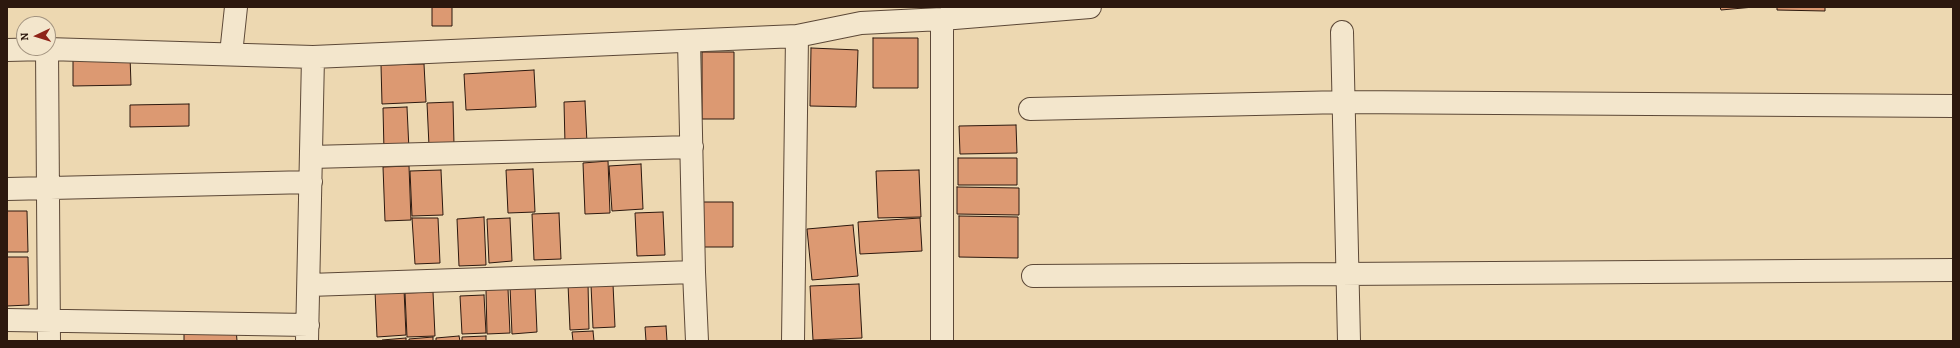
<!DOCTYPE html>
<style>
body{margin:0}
#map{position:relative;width:1960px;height:348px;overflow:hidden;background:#edd8b1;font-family:Alegreya,serif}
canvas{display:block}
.frame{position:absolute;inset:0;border:8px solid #2c180e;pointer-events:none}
.north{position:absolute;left:16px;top:16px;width:40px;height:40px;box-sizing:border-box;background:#f3e6cc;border:1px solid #a39480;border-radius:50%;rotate:266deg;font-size:11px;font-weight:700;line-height:16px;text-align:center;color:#2c180e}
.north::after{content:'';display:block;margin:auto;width:14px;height:18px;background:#8f2418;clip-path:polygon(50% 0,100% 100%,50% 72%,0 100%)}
</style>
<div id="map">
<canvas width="1960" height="348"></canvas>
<div class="frame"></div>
<div class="north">N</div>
</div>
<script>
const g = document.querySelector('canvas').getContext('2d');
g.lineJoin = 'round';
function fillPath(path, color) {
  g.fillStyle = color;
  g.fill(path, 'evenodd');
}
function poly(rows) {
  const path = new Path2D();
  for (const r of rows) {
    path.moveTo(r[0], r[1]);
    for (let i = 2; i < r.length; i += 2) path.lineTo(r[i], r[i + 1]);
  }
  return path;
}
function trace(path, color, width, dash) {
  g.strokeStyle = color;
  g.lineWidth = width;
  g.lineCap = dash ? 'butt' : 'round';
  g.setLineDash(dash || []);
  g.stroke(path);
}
const building = poly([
 [432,7,452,7,452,26,432,26,432,7],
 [1720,7,1754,7,1721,10,1720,7],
 [1777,7,1825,7,1825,11,1777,10,1777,7],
 [873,38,918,38,918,88,873,88,873,38],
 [811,48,858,50,856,107,810,106,811,48],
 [702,52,734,52,734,119,702,119,702,52],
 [130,56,131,85,73,86,73,57,130,56],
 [424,64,426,102,382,104,381,65,424,64],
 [534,70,536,107,466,110,464,74,534,70],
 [585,101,587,143,565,144,564,102,585,101],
 [453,102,454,145,429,146,427,103,453,102],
 [189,104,189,126,130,127,130,105,189,104],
 [407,107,409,150,384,151,383,108,407,107],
 [1016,125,1017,153,960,154,959,126,1016,125],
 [958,158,1017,158,1017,185,958,185,958,158],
 [608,161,610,213,585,214,583,163,608,161],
 [641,164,643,209,612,211,609,166,641,164],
 [409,166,411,220,385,221,383,167,409,166],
 [533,169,535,212,508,213,506,170,533,169],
 [441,170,443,215,412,216,410,171,441,170],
 [919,170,921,217,878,218,876,171,919,170],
 [957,187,1019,188,1019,215,957,214,957,187],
 [699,202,733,202,733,247,699,247,699,202],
 [7,211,27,211,28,252,7,252,7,211],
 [663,212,665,255,637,256,635,213,663,212],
 [559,213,561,259,534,260,532,214,559,213],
 [959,216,1018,217,1018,258,959,257,959,216],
 [484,217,486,265,459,266,457,219,484,217],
 [412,218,438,218,440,263,415,264,412,218],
 [510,218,512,261,489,263,487,219,510,218],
 [920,218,922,251,860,254,858,222,920,218],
 [853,225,858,276,812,280,807,229,853,225],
 [7,257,28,257,29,305,7,306,7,257],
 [588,283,589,329,570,330,568,284,588,283],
 [613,284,615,327,593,328,591,285,613,284],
 [859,284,862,338,813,340,810,286,859,284],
 [535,285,537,332,512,334,510,286,535,285],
 [404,289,406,335,377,337,375,291,404,289],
 [508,289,510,333,487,334,486,290,508,289],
 [433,292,435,336,407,337,405,293,433,292],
 [484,295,486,333,462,334,460,296,484,295],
 [666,326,667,341,646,341,645,327,666,326],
 [236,328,237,341,184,341,184,331,236,328],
 [593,331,594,341,573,341,572,332,593,331],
 [459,336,460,341,436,341,436,338,459,336],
 [486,336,486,341,462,341,462,337,486,336],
 [433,337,433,341,409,341,409,339,433,337],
 [406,338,406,341,382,341,382,340,406,338]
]);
fillPath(building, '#dc9972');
trace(building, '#2c180e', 1);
const minor = poly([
 [942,19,942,341],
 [1342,32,1349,341],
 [689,41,694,272,697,341],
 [47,49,49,341],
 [7,50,47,49,313,57,797,36,861,23,942,19,1090,7],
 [231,54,236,7],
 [1030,109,1345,102,1953,106],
 [311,157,692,147],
 [7,189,311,182],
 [1033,276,1953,270],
 [309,285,694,272],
 [7,320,308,325],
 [307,341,313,57],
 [793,341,797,36]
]);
trace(minor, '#5c4837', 24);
trace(minor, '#f3e6cc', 22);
</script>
